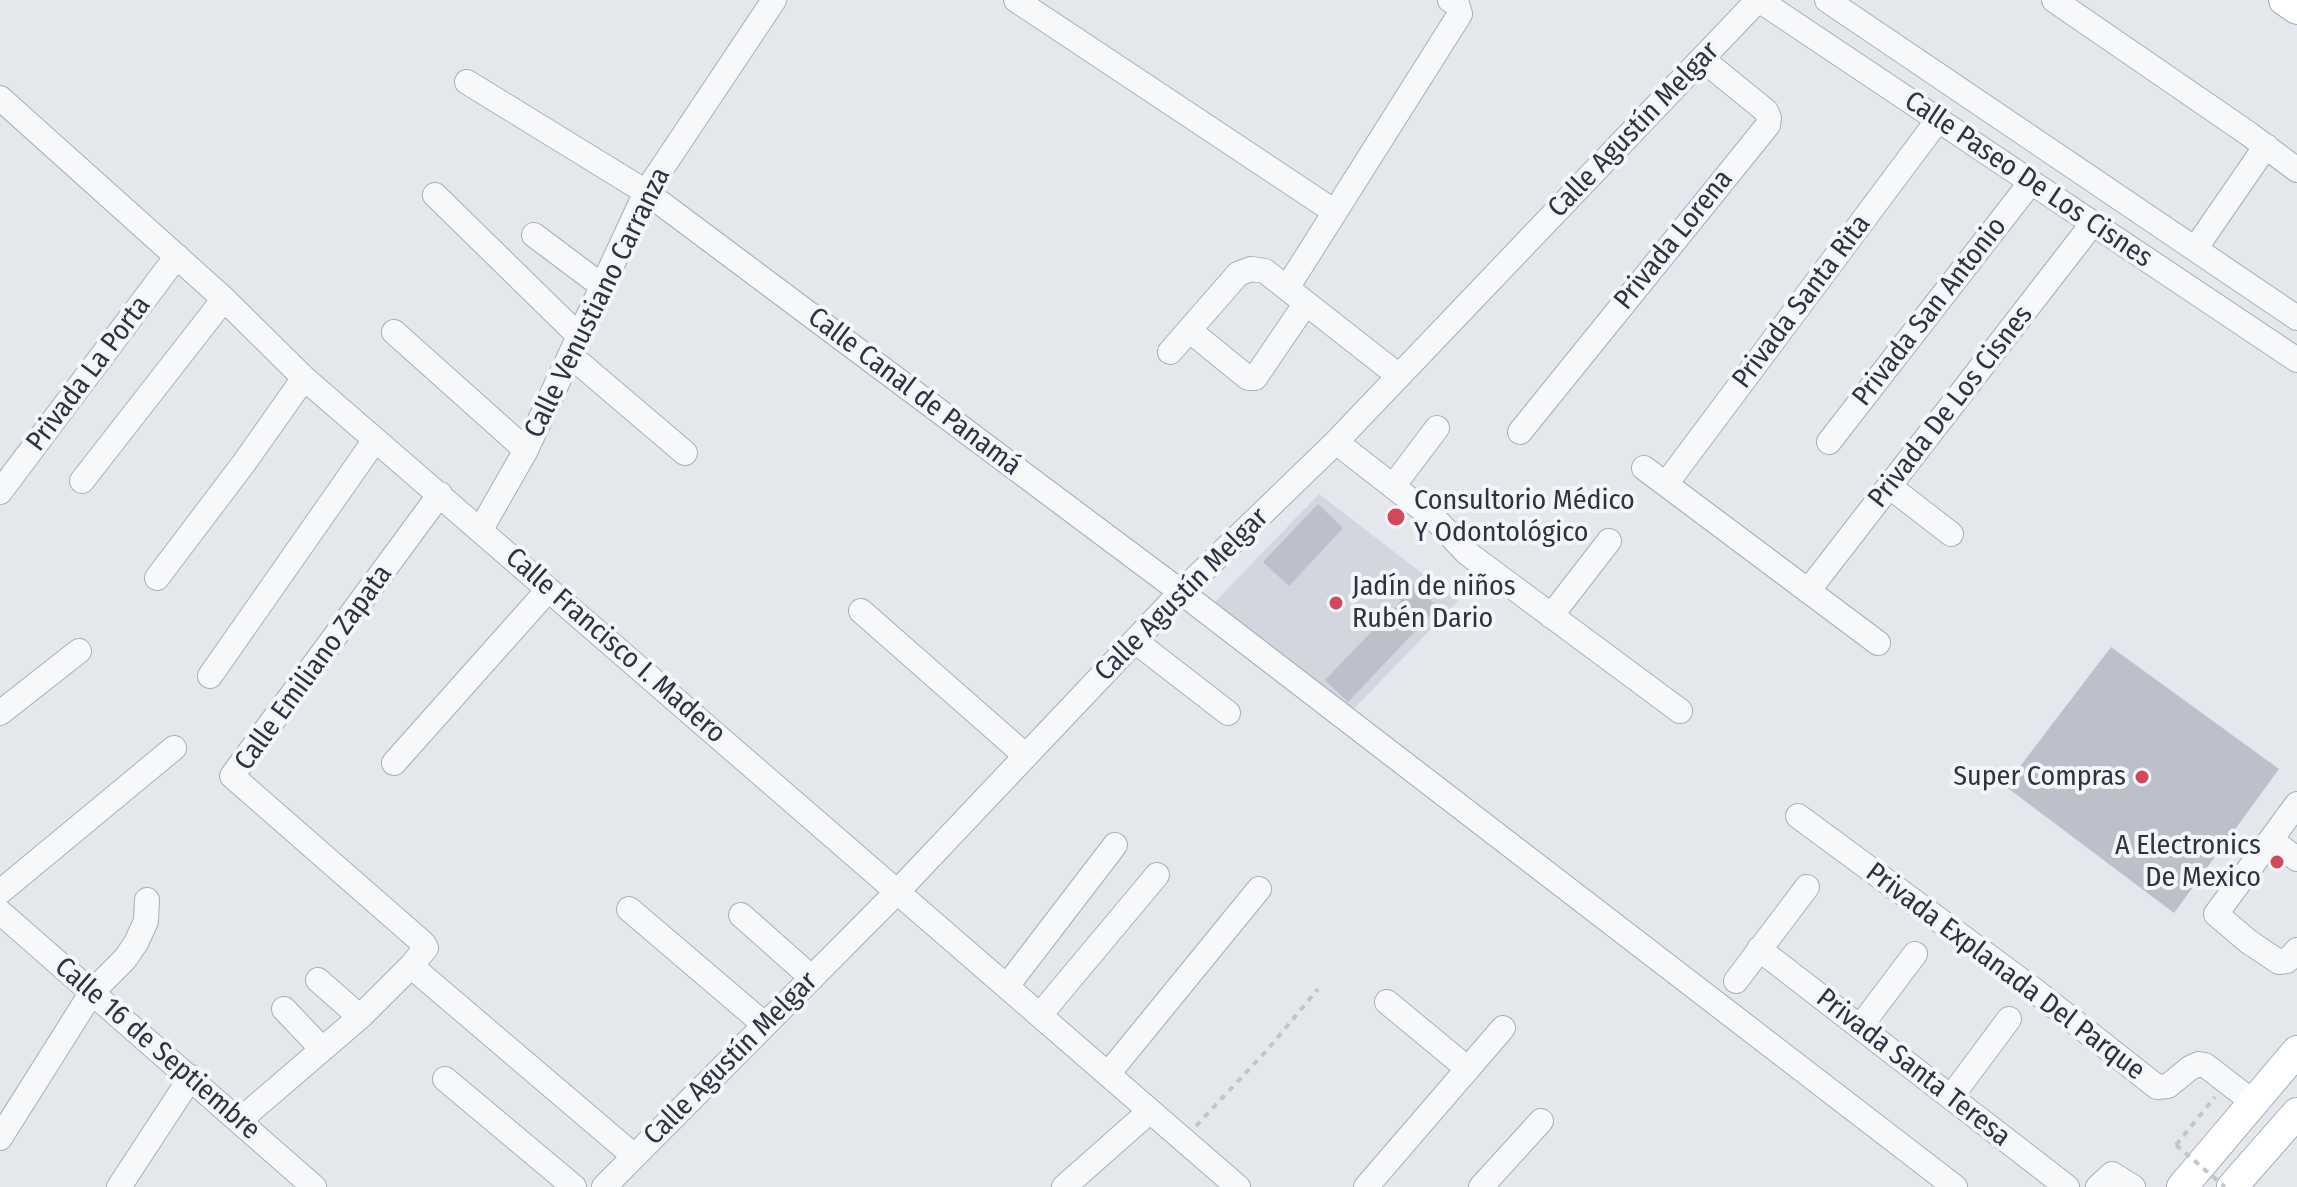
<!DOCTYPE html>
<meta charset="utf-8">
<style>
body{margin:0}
canvas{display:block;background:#e4e7ec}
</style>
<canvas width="2297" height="1187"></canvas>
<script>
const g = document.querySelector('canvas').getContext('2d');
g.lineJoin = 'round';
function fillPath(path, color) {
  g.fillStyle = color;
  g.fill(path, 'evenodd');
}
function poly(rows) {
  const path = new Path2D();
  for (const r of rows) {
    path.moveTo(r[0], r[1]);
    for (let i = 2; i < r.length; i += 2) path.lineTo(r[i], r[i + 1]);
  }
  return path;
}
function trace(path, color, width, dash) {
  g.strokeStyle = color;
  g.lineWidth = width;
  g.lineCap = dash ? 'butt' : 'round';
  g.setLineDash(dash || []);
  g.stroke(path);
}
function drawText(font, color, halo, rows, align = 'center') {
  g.font = font + ' "Fira Sans Condensed",sans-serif';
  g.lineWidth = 8;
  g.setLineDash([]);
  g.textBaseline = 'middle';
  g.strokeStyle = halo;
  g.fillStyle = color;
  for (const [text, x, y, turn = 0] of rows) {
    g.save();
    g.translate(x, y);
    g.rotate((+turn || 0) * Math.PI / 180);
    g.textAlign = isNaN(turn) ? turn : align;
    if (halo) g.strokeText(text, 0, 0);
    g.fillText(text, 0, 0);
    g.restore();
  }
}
fillPath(poly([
 [1319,494,1458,601,1352,711,1213,604]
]), '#d2d6de');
fillPath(poly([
 [1318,504,1343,528,1289,586,1263,562],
 [1413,584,1438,607,1348,702,1325,680,1401,601,1399,599],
 [2111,647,2279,769,2174,913,2005,786]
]), '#bbc0ca');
const minor = poly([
 [1016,0,1335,212],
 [1759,0,2297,360],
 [1827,0,2297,318],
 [2054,0,2249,134,2297,170],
 [467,82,646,192,1181,592,1955,1187],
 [0,98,224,299,304,378,1238,1187],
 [435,195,580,337],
 [534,235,602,286],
 [2195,249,2266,146],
 [1287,288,1460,14,1457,4,1450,0],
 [1189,330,1248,378,1255,378,1306,303],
 [394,332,526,450],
 [1170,352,1238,274,1251,269,1265,271,1399,376],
 [571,356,685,453],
 [1520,432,1768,125,1769,118,1766,111,1702,59],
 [1336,442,1436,520,1467,553,1680,711],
 [1829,442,2031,182],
 [1644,468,1878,643],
 [82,481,224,299],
 [1666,484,1938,120],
 [1394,485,1437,428],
 [1889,486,1951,534],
 [0,492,177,256],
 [481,529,526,450,646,192,774,0],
 [157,578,244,463,304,378],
 [1808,591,2093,223],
 [861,611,1026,756],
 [1551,616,1609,541],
 [1135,641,1228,713],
 [210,676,375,440],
 [0,713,79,651],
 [394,763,548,590],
 [2297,804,2216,914,2249,942,2279,962,2287,961,2297,950],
 [1798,816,2034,990,2157,1087,2168,1086,2190,1068,2199,1064,2205,1065,2253,1102],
 [2271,840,2297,859],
 [0,892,174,748],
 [629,909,765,1025],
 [0,912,314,1187],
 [741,915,812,978],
 [1759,949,2067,1187],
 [411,966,634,1156],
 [318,980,360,1017],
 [1736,981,1807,887],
 [1007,986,1115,845],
 [1387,1002,1468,1069],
 [284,1009,322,1049],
 [1040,1015,1157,875],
 [1860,1027,1915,954],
 [1108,1074,1259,889],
 [445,1079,574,1187],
 [1951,1097,2009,1019],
 [240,1120,360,1017,411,966,426,948,423,943,232,776,440,494],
 [0,1138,92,992,125,959,136,943,146,921,147,900],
 [119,1187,191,1077],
 [604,1187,898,891,1181,592,1336,442,1758,0],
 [1064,1187,1150,1111],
 [1366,1187,1503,1028],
 [1481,1187,1541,1121],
 [2098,1187,2112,1174,2133,1187]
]);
const major = poly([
 [2284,0,2297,9],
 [2182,1187,2297,1051],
 [2232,1187,2297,1113]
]);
trace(minor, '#a9aeb7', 26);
trace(major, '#a3abb8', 32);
trace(poly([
 [1196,1126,1268,1049,1318,989],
 [2176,1145,2215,1097]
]), '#c2c5cb', 4, [6, 6]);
trace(minor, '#f7f8fa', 24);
trace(major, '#fff', 30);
trace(poly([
 [2176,1145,2225,1187]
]), '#c2c5cb', 4, [6, 6]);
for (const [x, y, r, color] of [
 [1396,517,10,"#d1495b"],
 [1336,603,8,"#d1495b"],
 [2142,777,8,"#d1495b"],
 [2277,862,8,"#d1495b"]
]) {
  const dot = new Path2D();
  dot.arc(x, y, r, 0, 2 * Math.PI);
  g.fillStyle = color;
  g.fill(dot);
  trace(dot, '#f4f6f9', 3);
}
drawText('28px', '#2b3445', '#f4f6f9', [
 ["Calle Agustín Melgar",1634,130,-46],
 ["Calle Paseo De Los Cisnes",2028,180,34],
 ["Privada Lorena",1674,240,-51],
 ["Privada Santa Rita",1802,302,-53],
 ["Calle Venustiano Carranza",598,303,-64],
 ["Privada San Antonio",1930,312,-52],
 ["Privada La Porta",89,374,-53],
 ["Calle Canal de Panamá",914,392,37],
 ["Privada De Los Cisnes",1951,407,-52],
 ["Calle Agustín Melgar",1182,595,-45],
 ["Calle Francisco I. Madero",615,646,41],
 ["Calle Emiliano Zapata",314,668,-54],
 ["Privada Explanada Del Parque",2005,972,37],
 ["Calle 16 de Septiembre",157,1049,41],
 ["Calle Agustín Melgar",731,1059,-45],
 ["Privada Santa Teresa",1913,1068,38]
]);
drawText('28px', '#2b3445', '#f4f6f9', [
 ["Consultorio Médico",1414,501],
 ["Y Odontológico",1414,533],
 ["Jadín de niños",1352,587],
 ["Rubén Dario",1352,619],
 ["Super Compras",2126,777,"right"],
 ["A Electronics",2261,846,"right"],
 ["De Mexico",2261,878,"right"]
], 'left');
</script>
